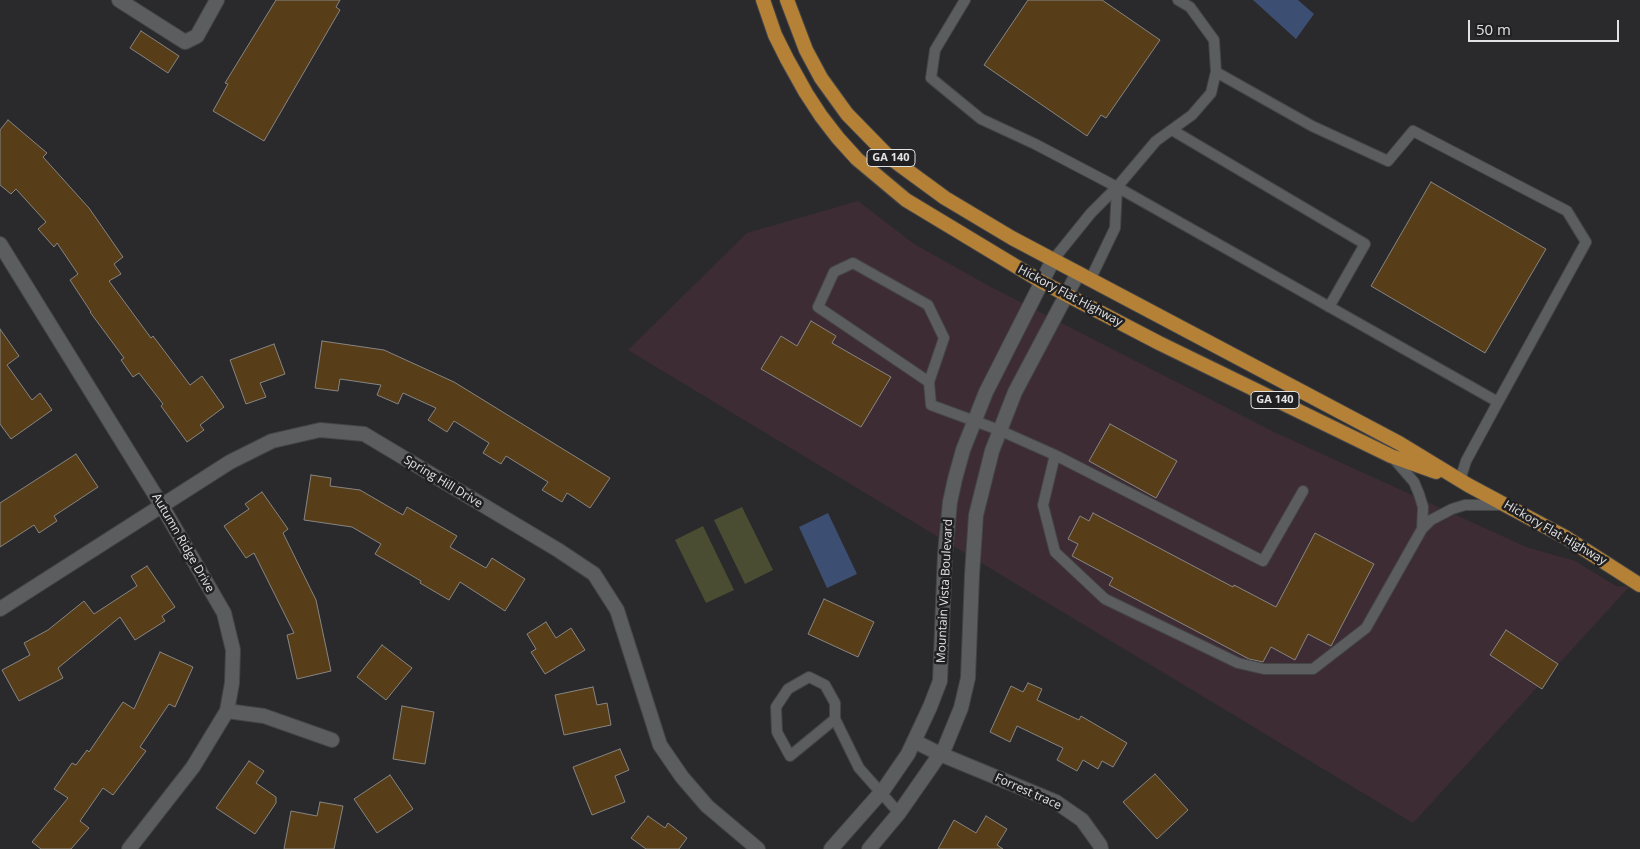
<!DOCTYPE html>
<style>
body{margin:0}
#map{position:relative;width:1640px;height:849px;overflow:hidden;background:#2a2a2c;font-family:"Open Sans",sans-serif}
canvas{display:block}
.scale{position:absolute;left:1468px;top:20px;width:151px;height:22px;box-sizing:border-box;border:2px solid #e2e2e3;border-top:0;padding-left:6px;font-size:15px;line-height:18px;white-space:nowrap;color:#e2e2e3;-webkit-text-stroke:4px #202023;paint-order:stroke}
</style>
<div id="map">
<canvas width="1640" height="849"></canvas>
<div class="scale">50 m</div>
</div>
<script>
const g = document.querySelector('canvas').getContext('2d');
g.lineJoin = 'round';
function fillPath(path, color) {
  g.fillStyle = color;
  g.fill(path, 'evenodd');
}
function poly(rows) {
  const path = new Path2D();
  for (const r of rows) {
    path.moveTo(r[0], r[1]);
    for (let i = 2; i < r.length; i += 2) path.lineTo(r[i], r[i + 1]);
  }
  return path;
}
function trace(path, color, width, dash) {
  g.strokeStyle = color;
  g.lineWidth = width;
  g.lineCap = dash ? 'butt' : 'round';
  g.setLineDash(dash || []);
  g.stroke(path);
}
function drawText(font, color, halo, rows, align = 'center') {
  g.font = font + ' "Open Sans",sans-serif';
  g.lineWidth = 5;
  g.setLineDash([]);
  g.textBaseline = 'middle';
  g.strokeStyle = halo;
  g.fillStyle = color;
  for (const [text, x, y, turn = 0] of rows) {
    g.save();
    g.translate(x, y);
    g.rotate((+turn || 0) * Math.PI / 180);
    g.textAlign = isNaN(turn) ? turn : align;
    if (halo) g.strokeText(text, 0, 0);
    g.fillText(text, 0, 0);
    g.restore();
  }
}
fillPath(poly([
 [858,201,914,244,989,286,1276,433,1526,547,1575,561,1616,586,1629,587,1413,823,628,350,747,233]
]), '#3e2c34');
fillPath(poly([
 [742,507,773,570,745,584,714,520],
 [703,526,734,590,706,603,675,540]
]), '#4b4d32');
fillPath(poly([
 [1253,0,1298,0,1314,14,1296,39],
 [828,513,857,574,827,588,799,527]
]), '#3c4e71');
const building = poly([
 [276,0,340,0,336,7,340,10,264,141,213,111,228,84,225,83,276,0],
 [1028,0,1102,0,1160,40,1106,118,1101,115,1087,136,984,65,1028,0],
 [141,31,179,56,168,73,130,48,141,31],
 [8,120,47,153,43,157,89,208,123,257,114,264,121,274,109,281,151,338,153,336,190,385,202,376,224,407,200,425,204,430,187,442,161,406,163,404,139,373,133,377,121,360,124,358,90,312,91,312,70,280,78,274,57,243,54,247,38,229,46,222,16,189,11,194,0,185,0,130,8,120],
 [1431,182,1546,249,1485,353,1371,286,1431,182],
 [811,321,836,336,832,343,891,377,861,427,761,369,781,336,797,346,811,321],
 [0,329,19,356,7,365,32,400,40,393,52,410,11,439,0,424,0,329],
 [322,341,384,350,454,382,610,478,590,508,567,493,562,502,542,490,548,482,506,456,501,464,483,453,489,443,454,421,447,432,428,420,436,408,403,393,398,404,377,395,381,385,340,379,338,391,315,388,322,341],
 [274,344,285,374,260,383,266,397,246,404,230,360,274,344],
 [1110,424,1177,461,1156,498,1089,461,1110,424],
 [76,454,98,487,54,516,57,521,39,533,34,525,0,547,0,503,76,454],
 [311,475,331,478,330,486,360,490,403,515,407,507,457,536,450,547,486,568,492,558,525,579,505,611,460,582,449,600,420,583,421,581,375,554,381,544,352,527,304,520,311,475],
 [262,492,288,529,283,533,316,600,331,671,297,679,287,635,294,633,254,553,246,558,224,526,249,509,245,504,262,492],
 [1093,513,1233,587,1234,585,1276,607,1315,533,1374,564,1331,646,1308,634,1295,660,1271,647,1263,662,1249,659,1109,585,1113,578,1072,556,1078,544,1068,539,1080,516,1089,521,1093,513],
 [147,566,175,607,162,616,165,621,135,640,120,617,58,668,63,678,19,701,2,670,30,655,24,643,48,630,84,601,94,614,137,586,131,576,147,566],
 [824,599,874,622,858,657,808,634,824,599],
 [546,622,556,638,571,628,585,650,545,674,531,652,536,649,527,634,546,622],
 [1506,630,1558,664,1542,689,1490,655,1506,630],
 [382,645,412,668,386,700,357,677,382,645],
 [160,652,193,667,175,707,169,704,140,747,146,751,113,795,103,788,80,821,89,828,71,849,41,849,32,842,68,798,54,789,72,763,76,765,87,750,89,752,123,702,134,709,160,652],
 [1028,683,1042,689,1037,700,1079,720,1081,716,1127,743,1113,767,1102,761,1098,769,1083,760,1077,771,1057,760,1063,748,1017,726,1010,742,990,732,1011,686,1023,692,1028,683],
 [593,687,597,705,607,703,611,725,564,735,555,695,593,687],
 [402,706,434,712,425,764,393,759,402,706],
 [620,749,629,770,615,776,625,802,592,815,573,767,620,749],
 [249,761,264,771,256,783,276,797,276,803,255,834,216,808,249,761],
 [1155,774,1188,810,1157,839,1123,802,1155,774],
 [390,775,413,809,377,833,354,799,390,775],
 [320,802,343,806,334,849,284,849,291,811,317,816,320,802],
 [648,816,665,828,668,823,687,838,679,849,646,849,631,838,648,816],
 [986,816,1007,829,997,845,1003,849,938,849,954,820,976,833,986,816]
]);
fillPath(building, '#573e19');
trace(building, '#878583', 1);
const service = poly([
 [965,0,935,50,931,78,981,119,1035,144,1117,187,1498,402,1466,461,1460,480],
 [1216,72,1312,126,1388,161,1413,131,1567,211,1586,242,1498,402],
 [1172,130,1365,244,1329,307],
 [1117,187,1156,141,1192,115,1211,93,1216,72,1214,40,1190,7,1178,0],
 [1053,260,1091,213,1117,187,1115,228,1090,280],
 [929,382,818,307,834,272,853,263,928,305,944,338,929,382,931,405,999,430,1055,455,1043,505,1055,552,1105,599,1238,663,1264,669,1313,669,1366,628,1422,529,1431,520,1452,509,1465,505,1504,505],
 [1055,455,1263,561,1303,491],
 [1394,459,1414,482,1419,494,1423,507,1422,529],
 [835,719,790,756,777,732,776,707,788,689,809,677,825,685,835,703,835,719,859,768,899,813]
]);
const minor = poly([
 [119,0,185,42,197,36,217,0],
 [0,244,162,506,224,613,233,650,232,683,227,711,193,767,129,849],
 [0,609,230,462,272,441,320,430,364,434,558,550,594,574,617,610,660,745,682,777,707,806,758,849],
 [227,711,264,716,332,740],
 [914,741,940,754,1056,802,1082,820,1100,845,1101,849],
 [831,849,884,789,908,754,930,707,940,681,945,554,950,502,955,479,963,450,986,392,1053,260],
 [869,849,899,813,945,747,961,708,968,678,972,575,976,515,992,451,1015,392,1078,273]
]);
const primary = poly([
 [763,0,775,35,787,59,806,93,821,116,838,138,857,159,906,200,1042,282,1159,343,1391,456,1436,472],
 [787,0,806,50,821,78,847,114,889,157,945,198,1012,238,1399,443,1468,485,1565,537,1640,585]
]);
trace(service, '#444546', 12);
trace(minor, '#444546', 16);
trace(primary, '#444546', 16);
trace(service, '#5c5d5f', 10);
trace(minor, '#5c5d5f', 14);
trace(primary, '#b48137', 14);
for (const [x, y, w] of [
 [891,158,48],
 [1275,400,48]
]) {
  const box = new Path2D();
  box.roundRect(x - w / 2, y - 8.5, w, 17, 4);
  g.fillStyle = '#202023';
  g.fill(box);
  trace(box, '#e2e2e3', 1);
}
drawText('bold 11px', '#e2e2e3', null, [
 ["GA 140",891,158],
 ["GA 140",1275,400]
]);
drawText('12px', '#e2e2e3', '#202023', [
 ["Hickory Flat Highway",1070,296,28],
 ["Spring Hill Drive",443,482,31],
 ["Hickory Flat Highway",1555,533,30],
 ["Autumn Ridge Drive",183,543,60],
 ["Mountain Vista Boulevard",945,591,-87],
 ["Forrest trace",1028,792,24]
]);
</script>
